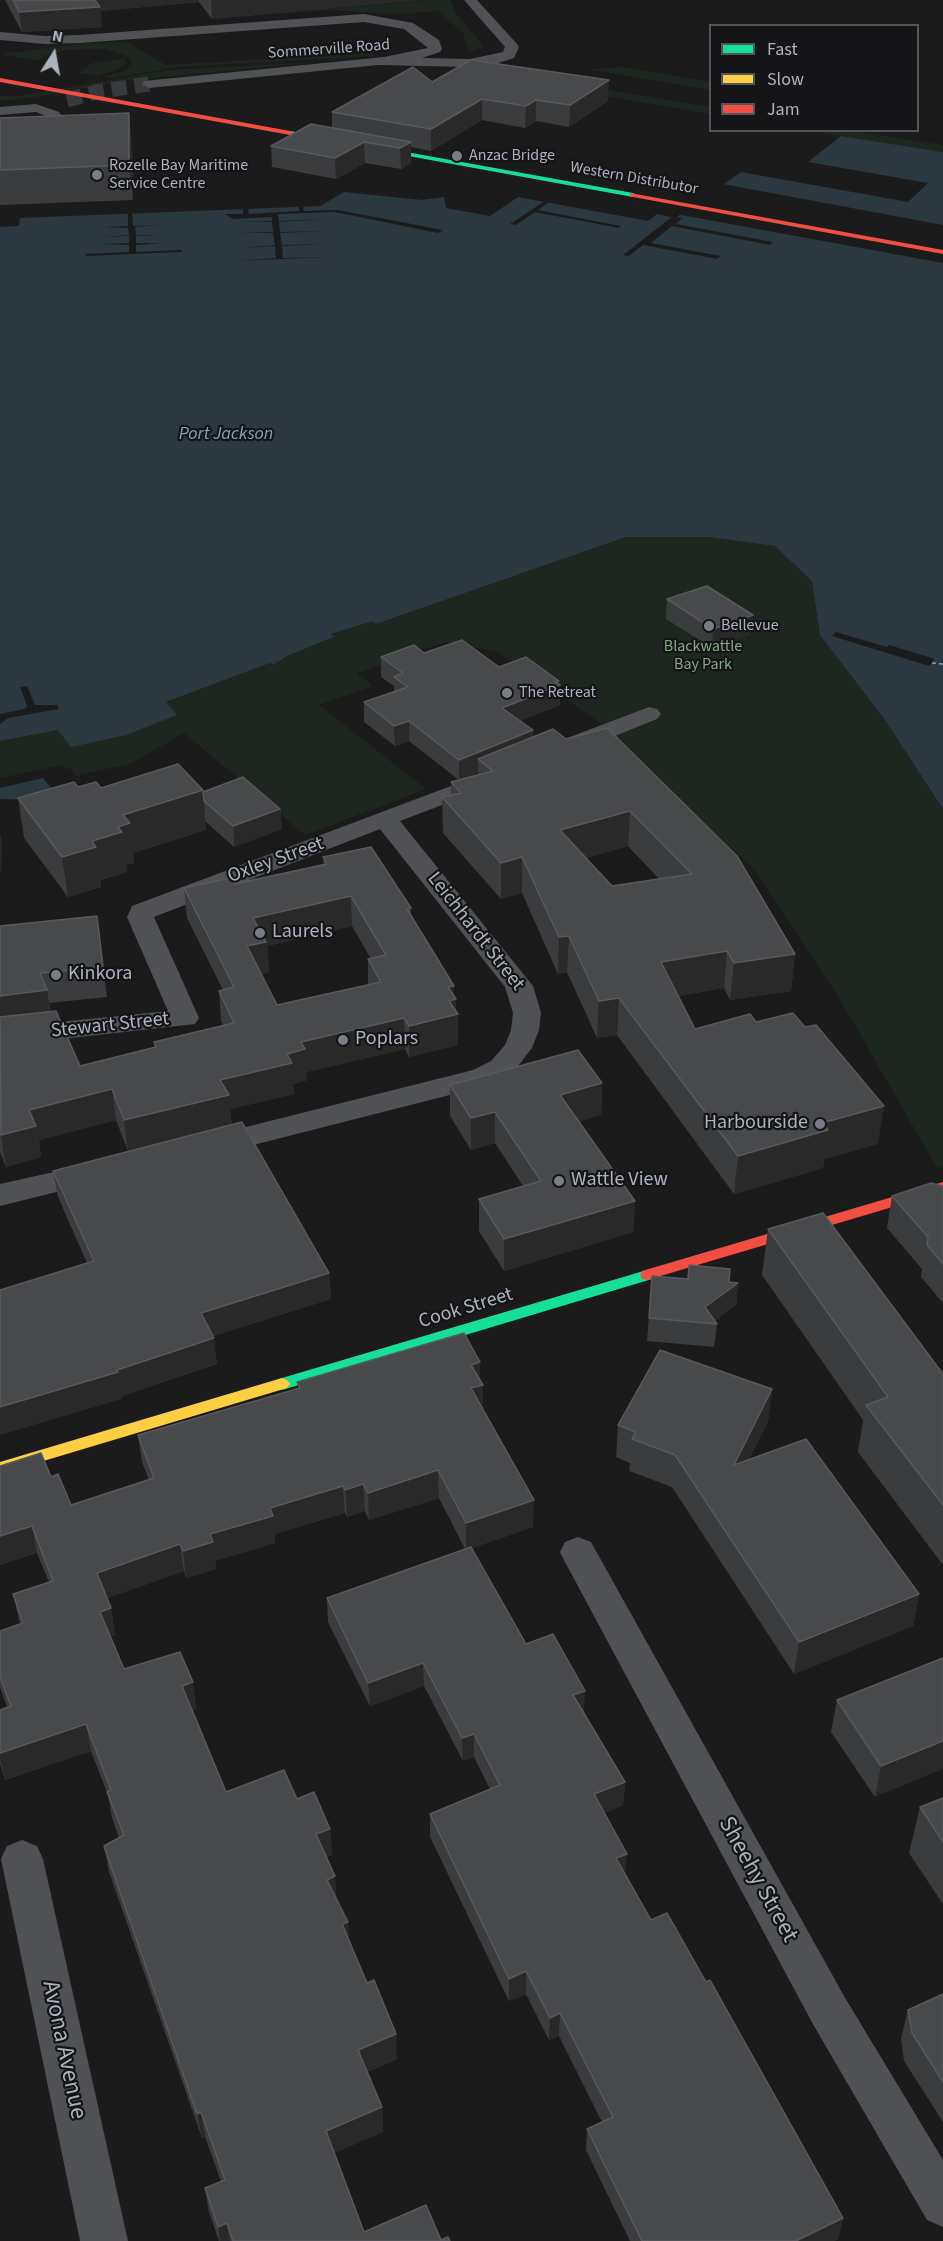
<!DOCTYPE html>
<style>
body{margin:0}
#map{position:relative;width:943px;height:2241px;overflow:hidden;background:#1b1b1c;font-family:"Source Sans 3",sans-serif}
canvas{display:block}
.legend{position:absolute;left:709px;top:24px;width:210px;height:108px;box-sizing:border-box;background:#151518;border:2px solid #51545a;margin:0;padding:8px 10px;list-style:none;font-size:18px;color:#acb2bd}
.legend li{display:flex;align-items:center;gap:12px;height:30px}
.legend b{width:30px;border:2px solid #51545a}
.north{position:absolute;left:24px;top:24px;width:60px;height:60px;-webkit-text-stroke:4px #151518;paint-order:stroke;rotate:11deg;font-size:16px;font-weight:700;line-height:24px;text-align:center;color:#acb2bd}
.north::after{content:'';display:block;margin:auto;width:21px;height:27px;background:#acb2bd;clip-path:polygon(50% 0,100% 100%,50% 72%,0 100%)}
</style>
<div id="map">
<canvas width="943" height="2241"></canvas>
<ul class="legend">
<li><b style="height:8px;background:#16e098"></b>Fast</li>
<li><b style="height:8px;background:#ffcf43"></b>Slow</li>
<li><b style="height:8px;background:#f24e42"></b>Jam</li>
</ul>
<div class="north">N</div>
</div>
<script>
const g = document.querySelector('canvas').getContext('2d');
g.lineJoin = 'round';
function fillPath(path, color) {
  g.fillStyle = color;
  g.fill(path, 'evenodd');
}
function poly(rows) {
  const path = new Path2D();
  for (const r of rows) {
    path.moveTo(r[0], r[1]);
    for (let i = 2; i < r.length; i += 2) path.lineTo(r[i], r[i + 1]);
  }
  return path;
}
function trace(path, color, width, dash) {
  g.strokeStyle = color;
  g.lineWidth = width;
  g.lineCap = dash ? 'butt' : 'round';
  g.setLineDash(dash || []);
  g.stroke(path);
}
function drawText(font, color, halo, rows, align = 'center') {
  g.font = font + ' "Source Sans 3",sans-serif';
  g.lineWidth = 4.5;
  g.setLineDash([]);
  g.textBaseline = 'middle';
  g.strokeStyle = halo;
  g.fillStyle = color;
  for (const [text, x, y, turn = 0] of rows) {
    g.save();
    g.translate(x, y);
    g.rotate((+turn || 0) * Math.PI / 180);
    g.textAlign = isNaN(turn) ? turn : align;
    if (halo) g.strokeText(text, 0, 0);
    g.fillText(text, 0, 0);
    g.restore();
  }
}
fillPath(poly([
 [426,0,450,0,456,13,484,47,469,52,463,33,438,11,398,14,327,10,212,19],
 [127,42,166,65,373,53,375,56,177,67,112,78,103,77,125,71,132,65,131,58,106,49,65,50,50,54,38,61,0,54,88,43],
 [125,58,126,64,116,70,96,76,79,73,92,63],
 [319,62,130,80,35,97,0,101,0,96,17,96,169,70],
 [625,67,710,82,710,90,587,69],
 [532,77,710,107,710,114,507,79],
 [810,131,855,131,943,145,943,152],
 [626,537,709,537,775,546,813,581,820,635,885,720,943,809,943,1167,937,1168,838,996,756,872,600,723,498,652,446,642,357,673,373,686,319,705,426,789,305,835,184,733,132,763,76,776,70,768,65,769,63,765,0,778,0,741,59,730,177,715,165,703,270,663,273,665,287,656,333,638,330,635,373,621,377,624]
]), '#1e271f');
fillPath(poly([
 [841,136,943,152,943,809,885,720,820,635,812,581,775,546,709,537,626,537,376,624,373,621,331,634,334,637,287,656,273,665,270,663,166,702,177,715,126,735,71,747,58,730,0,741,0,227,19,226,20,218,320,206,344,192,422,200,444,197,446,208,490,216,518,197,648,221,657,214,675,218,741,172,908,202,928,183,808,162],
 [43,778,57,795,33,800,0,799,0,788]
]), '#2c383f');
fillPath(poly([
 [723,184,943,225,943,263,676,214,717,185],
 [545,201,549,202,538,210,621,226,619,228,535,212,516,225,510,224],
 [299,207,303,207,304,211,338,210,443,230,438,233,335,212,278,214,279,221,325,219,279,222,280,232,327,231,280,233,282,245,328,244,282,246,283,258,330,257,237,261,276,258,275,246,241,248,275,245,273,233,239,233,273,232,272,222,239,222,272,221,272,217,233,219,225,214,243,214,243,208,248,208,249,214,299,211],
 [128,213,132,213,133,226,160,225,135,227,136,235,160,235,136,236,136,243,160,243,136,245,136,252,182,250,182,252,86,256,86,254,129,252,129,245,104,244,129,243,129,236,103,237,129,235,128,228,104,227,128,226],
 [673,216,682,218,676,224,773,242,770,245,672,226,651,243,721,256,717,259,643,245,629,256,623,255],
 [836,632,887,647,889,645,935,659,929,666,832,636],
 [27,686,35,705,57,705,59,709,8,718,0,724,0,714,25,709,27,706,20,687]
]), '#1b1b1c');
trace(poly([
 [932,663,943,664]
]), '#80a3bb', 1.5, [4, 3]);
trace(poly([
 [67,100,96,92,149,84]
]), '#38393c', 15, [15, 8]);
fillPath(poly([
 [464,0,477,0,517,44,519,47,514,58,492,65,470,67,378,65,149,88,142,84,144,81,384,57,428,48,404,29,364,22,80,43,45,44,0,40,0,32,45,36,80,35,364,14,413,23,439,40,442,49,440,52,422,58,470,59,503,52,505,47,464,0],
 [36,104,59,112,61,115,55,125,34,130,0,130,0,122,34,122,46,116,36,112,0,115,0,107,36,104],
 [649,707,657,709,661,714,657,719,580,750,571,752,562,750,559,745,562,740,649,707],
 [488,772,497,774,500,779,497,784,400,821,533,986,541,1013,539,1030,532,1048,511,1075,493,1084,210,1156,199,1153,195,1146,199,1139,210,1136,473,1070,491,1061,505,1045,511,1030,513,1013,505,987,380,829,154,917,199,1018,195,1024,0,1046,0,1028,168,1011,127,917,132,906,488,772],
 [94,1163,105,1166,109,1173,105,1180,0,1206,0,1184,94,1163],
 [578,1537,591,1542,844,1996,943,2160,943,2227,927,2220,814,2026,565,1562,560,1552,565,1542,578,1537],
 [22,1840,37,1846,43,1859,128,2241,80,2241,1,1859,7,1846,22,1840]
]), '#4f5155');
fillPath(poly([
 [290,131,633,193,637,195,633,197,288,134,290,131],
 [647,1270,652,1271,654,1275,652,1279,282,1390,277,1388,274,1384,277,1380,282,1378,647,1270]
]), '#16e098');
fillPath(poly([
 [282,1378,287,1380,290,1384,287,1388,0,1474,0,1462,282,1378]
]), '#ffcf43');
fillPath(poly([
 [0,78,290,131,293,133,290,135,0,82,0,78],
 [630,193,943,250,943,254,633,197,630,197,630,193],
 [943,1182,943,1192,647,1280,642,1279,640,1275,642,1271,943,1182]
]), '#f24e42');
fillPath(poly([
 [5,0,418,0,212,19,199,2,100,11,102,27,22,32],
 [432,82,608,101,569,127,536,121,525,128,482,120,431,151,411,147,411,163,401,169,365,163,336,179,272,167,271,146,332,128,332,112],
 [0,118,132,147,133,200,0,205],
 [667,599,751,634,712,648,666,619],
 [424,653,499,667,559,681,560,705,520,721,533,737,553,729,795,954,791,991,730,1000,724,988,678,996,695,1029,756,1022,878,1144,824,1159,823,1168,734,1194,617,1035,597,1038,567,972,558,974,522,893,501,899,443,833,442,797,451,795,451,782,478,775,478,773,459,780,409,741,395,746,364,722,364,702,394,692,394,686,381,677,381,657],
 [628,846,659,879,612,886,586,858],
 [78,787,203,792,280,809,282,829,234,847,205,821,206,830,133,853,134,863,126,865,127,872,101,880,101,887,68,897,24,838,18,798],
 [323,857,411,908,411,916,454,986,454,996,456,999,456,1011,458,1014,458,1045,409,1057,405,1049,306,1072,307,1080,293,1084,294,1094,230,1109,232,1125,329,1273,331,1299,213,1336,217,1364,122,1396,122,1399,87,1263,58,1197,53,1171,159,1144,128,1151,116,1120,39,1140,41,1157,6,1167,0,1152,0,926,97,916,107,997,49,1003,51,1011,80,1066,155,1047,154,1042,223,1025,221,1021,219,991,223,990,187,918,184,888,234,884,323,864],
 [352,926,371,959,368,959,368,985,277,1005,261,974,269,972,267,946],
 [602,1083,601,1115,579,1121,635,1201,633,1232,504,1271,479,1231,479,1199,523,1186,495,1143,471,1150,450,1116,450,1085],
 [943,1186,943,1303,921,1277,922,1269,887,1228,892,1196],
 [768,1229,943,1374,943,1565,858,1452,863,1420,762,1275],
 [652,1276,738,1283,736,1305,714,1321,717,1324,714,1347,647,1341],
 [480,1381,483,1409,533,1527,472,1548,526,1644,584,1714,625,1782,623,1805,604,1813,625,1874,651,1920,706,1982,843,2218,838,2239,834,2241,630,2241,586,2150,587,2129,602,2122,559,2036,549,2040,526,1994,509,2001,430,1837,430,1814,490,1789,474,1757,463,1761,424,1686,370,1706,328,1622,327,1598,465,1549,439,1498,369,1520,365,1511,347,1517,345,1513,275,1534,275,1543,215,1561,216,1569,186,1578,184,1571,107,1598,111,1608,115,1635,110,1636,124,1669,193,1682,196,1709,193,1710,226,1792,297,1799,330,1829,332,1855,327,1857,337,1900,350,1942,397,2059,367,2072,382,2107,383,2132,334,2153,364,2232,450,2241,219,2241,209,2212,205,2188,221,2181,205,2137,202,2138,109,1872,104,1846,119,1838,112,1818,108,1795,91,1751,5,1780,0,1764,0,1710,7,1707,0,1687,0,1631,20,1624,13,1594,49,1582,37,1553,0,1565,0,1466,51,1477,71,1505,149,1480,142,1462,138,1435,298,1388,297,1382],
 [772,1389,768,1421,749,1459,919,1594,913,1626,794,1674,672,1487,629,1471,630,1463,616,1457,618,1425],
 [943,1658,875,1797,831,1732,837,1700],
 [943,1798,943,1904,909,1853,920,1807],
 [943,1994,943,2122,904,2061,901,2038,908,2010]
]), '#3b3c3e');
fillPath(poly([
 [90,0,199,0,199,2,100,11,102,27,22,32,19,12],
 [211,0,418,0,212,19],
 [609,80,608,101,569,127,570,105],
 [482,99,482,120,431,151,431,129],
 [536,100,536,121,525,128,526,106],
 [129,113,132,147,133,200,129,165],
 [364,142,365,163,336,179,335,158],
 [411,142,411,163,401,169,400,148],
 [753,615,751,634,712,648,713,629],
 [559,681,559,686,560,685,560,705,502,728,502,708],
 [409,721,409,741,395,746,394,726],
 [533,730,533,751,478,759,478,773,459,780,459,760],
 [203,790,206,830,133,853,134,863,126,865,127,872,101,880,101,887,68,897,62,857,118,827,123,815],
 [280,809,282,829,234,847,233,826],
 [630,811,628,846,559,866,560,830],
 [0,832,2,842,1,878,0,870],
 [522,857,522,893,501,899,501,863],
 [351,896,352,926,267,946,269,972,249,977,247,946,253,918],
 [97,916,101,946,107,997,103,967],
 [569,936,567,972,558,974,559,937],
 [727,951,724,988,658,999,661,962],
 [795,954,791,991,730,1000,734,963],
 [454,986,454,1000,456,999,456,1015,458,1014,458,1045,409,1057,409,1026,448,987],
 [47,990,52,1020,0,1028,0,996],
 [619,998,617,1035,597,1038,599,1001],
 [404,1018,405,1049,306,1072,307,1080,293,1084,294,1094,230,1109,232,1126,128,1151,124,1120,220,1080,287,1054,301,1042],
 [602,1083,601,1115,559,1126,560,1095],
 [112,1089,116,1120,39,1140,41,1157,6,1167,1,1135,29,1110],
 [884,1106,878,1144,824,1159,823,1168,734,1194,738,1156,822,1123],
 [495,1112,495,1143,471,1150,471,1118],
 [635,1201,633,1232,504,1271,504,1239],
 [329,1273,331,1299,204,1339,201,1313],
 [738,1283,736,1305,711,1324,705,1307],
 [214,1338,217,1364,122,1396,122,1399,0,1435,0,1407],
 [480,1362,480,1386,483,1385,483,1412,471,1416,471,1365],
 [772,1389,768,1421,730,1497,734,1465],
 [438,1470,439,1498,369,1520,368,1493],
 [363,1484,365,1511,347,1517,345,1490],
 [343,1486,345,1513,275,1534,275,1543,215,1561,216,1569,186,1578,183,1551,210,1534,270,1508],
 [534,1500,533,1527,466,1550,466,1523],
 [32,1526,37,1553,0,1565,0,1536],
 [180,1544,184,1571,102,1600,97,1573],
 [919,1594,913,1626,794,1674,799,1642],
 [111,1608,115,1635,105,1639,100,1612],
 [423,1663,424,1686,370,1706,368,1683],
 [193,1682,196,1709,186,1712,182,1686],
 [585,1691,584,1714,573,1695],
 [86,1724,91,1751,5,1780,0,1759,0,1753],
 [474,1734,474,1757,463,1761,462,1738],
 [943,1741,943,1769,875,1797,881,1766],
 [625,1782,623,1805,592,1818,594,1794],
 [330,1829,332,1855,318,1860,316,1834],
 [627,1854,625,1877,616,1858],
 [335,1876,337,1902,327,1880],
 [348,1922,350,1948,342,1924],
 [526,1971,526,1994,509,2001,509,1979],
 [560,2013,559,2036,549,2040,550,2018],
 [396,2034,397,2059,359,2075,358,2050],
 [382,2107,383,2132,328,2156,326,2131],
 [201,2112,205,2137,202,2138,197,2114],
 [843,2218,838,2239,834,2241,796,2241],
 [227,2223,230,2241,220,2241,218,2227]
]), '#29292a');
const building = poly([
 [13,0,95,0,100,7,19,12,13,0],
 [471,60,609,80,570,105,536,100,526,106,482,99,431,129,332,112,413,67,432,82,471,60],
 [129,113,129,165,0,170,0,118,129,113],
 [311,124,411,142,400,148,364,142,335,158,271,146,311,124],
 [707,586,753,615,713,629,667,599,707,586],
 [462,640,499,667,526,657,559,681,555,682,560,685,502,708,533,730,459,760,409,721,394,726,364,702,408,687,394,677,403,673,381,657,414,645,424,653,462,640],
 [607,728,737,856,795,954,734,963,727,951,661,962,695,1029,750,1014,756,1022,793,1013,805,1027,816,1025,884,1106,822,1123,828,1130,738,1156,619,998,599,1001,569,936,559,937,522,857,501,863,442,797,461,793,451,782,493,771,478,759,553,729,566,739,607,728],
 [630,811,692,874,612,886,560,830,630,811],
 [178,764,203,790,123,815,130,823,118,827,122,832,92,841,96,847,62,857,18,798,74,782,78,787,96,782,101,788,178,764],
 [243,777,280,809,233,826,204,801,203,792,243,777],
 [371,847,411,908,407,909,454,986,448,987,456,999,449,1001,458,1014,409,1026,404,1018,301,1042,305,1049,287,1054,292,1063,220,1080,229,1095,124,1120,112,1089,29,1110,36,1126,1,1135,0,1017,56,1011,80,1066,156,1047,154,1042,234,1023,219,991,234,987,184,888,231,878,234,884,327,864,323,857,371,847],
 [351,896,386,955,368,959,381,982,277,1005,247,946,266,942,253,918,351,896],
 [97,916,103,967,40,973,47,990,0,996,0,926,97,916],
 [578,1050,602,1083,560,1095,635,1201,504,1239,479,1199,541,1181,495,1112,471,1118,450,1085,578,1050],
 [242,1122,329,1273,201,1313,214,1338,117,1370,118,1372,0,1407,0,1290,94,1261,53,1171,242,1122],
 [931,1183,943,1186,943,1264,927,1245,928,1237,892,1196,931,1183],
 [823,1213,943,1374,943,1505,866,1405,888,1397,768,1229,823,1213],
 [689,1265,730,1269,729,1282,738,1283,705,1307,717,1324,649,1318,652,1276,688,1279,689,1265],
 [464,1333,480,1362,471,1365,483,1385,471,1388,534,1500,466,1523,438,1470,368,1493,363,1484,345,1490,343,1486,270,1508,273,1516,210,1534,213,1542,183,1551,180,1544,97,1573,111,1608,100,1612,124,1669,180,1652,193,1682,182,1686,226,1792,284,1770,297,1799,314,1792,330,1829,316,1834,335,1876,327,1880,348,1922,342,1924,367,1983,374,1980,396,2034,358,2050,382,2107,326,2131,364,2232,426,2205,441,2240,448,2237,450,2241,233,2241,227,2223,218,2227,205,2188,225,2180,201,2112,197,2114,104,1846,124,1835,107,1792,111,1790,86,1724,0,1753,0,1710,11,1706,0,1677,0,1631,23,1623,13,1594,53,1581,32,1526,0,1536,0,1466,41,1453,51,1477,58,1474,71,1505,154,1478,138,1435,300,1388,297,1382,464,1333],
 [660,1350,772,1389,734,1465,806,1439,919,1594,799,1642,675,1455,632,1439,636,1432,618,1425,660,1350],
 [471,1547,526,1644,553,1634,585,1691,573,1695,625,1782,594,1794,627,1854,616,1858,651,1920,667,1913,706,1982,710,1980,843,2218,796,2241,642,2241,587,2129,613,2117,560,2013,550,2018,526,1971,509,1979,430,1814,500,1785,474,1734,462,1738,423,1663,368,1683,327,1598,471,1547],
 [943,1658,943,1741,881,1766,837,1700,943,1658],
 [943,1798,943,1842,920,1807,943,1798],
 [943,1994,943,2082,912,2033,908,2010,943,1994]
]);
fillPath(building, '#48494b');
trace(building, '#57595d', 1.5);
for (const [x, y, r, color] of [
 [457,156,6,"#797d85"],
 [97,175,6,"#797d85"],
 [709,626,6,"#797d85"],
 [507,693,6,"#797d85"],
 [260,933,6,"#797d85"],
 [56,975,6,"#797d85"],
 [343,1040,6,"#797d85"],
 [820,1124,6,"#797d85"],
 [559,1181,6,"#797d85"]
]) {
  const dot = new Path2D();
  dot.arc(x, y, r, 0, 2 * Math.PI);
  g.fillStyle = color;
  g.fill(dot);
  trace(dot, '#151518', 2);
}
drawText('16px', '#acb2bd', '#151518', [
 ["Sommerville Road",329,50,-4],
 ["Western Distributor",634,179,10]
]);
drawText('16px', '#acb2bd', '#151518', [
 ["Anzac Bridge",469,156],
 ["Rozelle Bay Maritime",109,166],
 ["Service Centre",109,184],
 ["Bellevue",721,626],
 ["The Retreat",519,693]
], 'left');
drawText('16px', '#81aa81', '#151518', [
 ["Blackwattle",703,647],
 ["Bay Park",703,665]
]);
drawText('italic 18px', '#80a3bb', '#151518', [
 ["Port Jackson",226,435]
]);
drawText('20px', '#acb2bd', '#151518', [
 ["Oxley Street",276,861,-20],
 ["Leichhardt Street",475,932,52],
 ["Stewart Street",110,1026,-6],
 ["Cook Street",466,1309,-17]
]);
drawText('20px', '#acb2bd', '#151518', [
 ["Laurels",272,933],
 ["Kinkora",68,975],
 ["Poplars",355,1040],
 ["Harbourside",808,1124,"right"],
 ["Wattle View",571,1181]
], 'left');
drawText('24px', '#acb2bd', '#151518', [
 ["Sheehy Street",757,1880,61],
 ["Avona Avenue",63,2050,78]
]);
</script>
